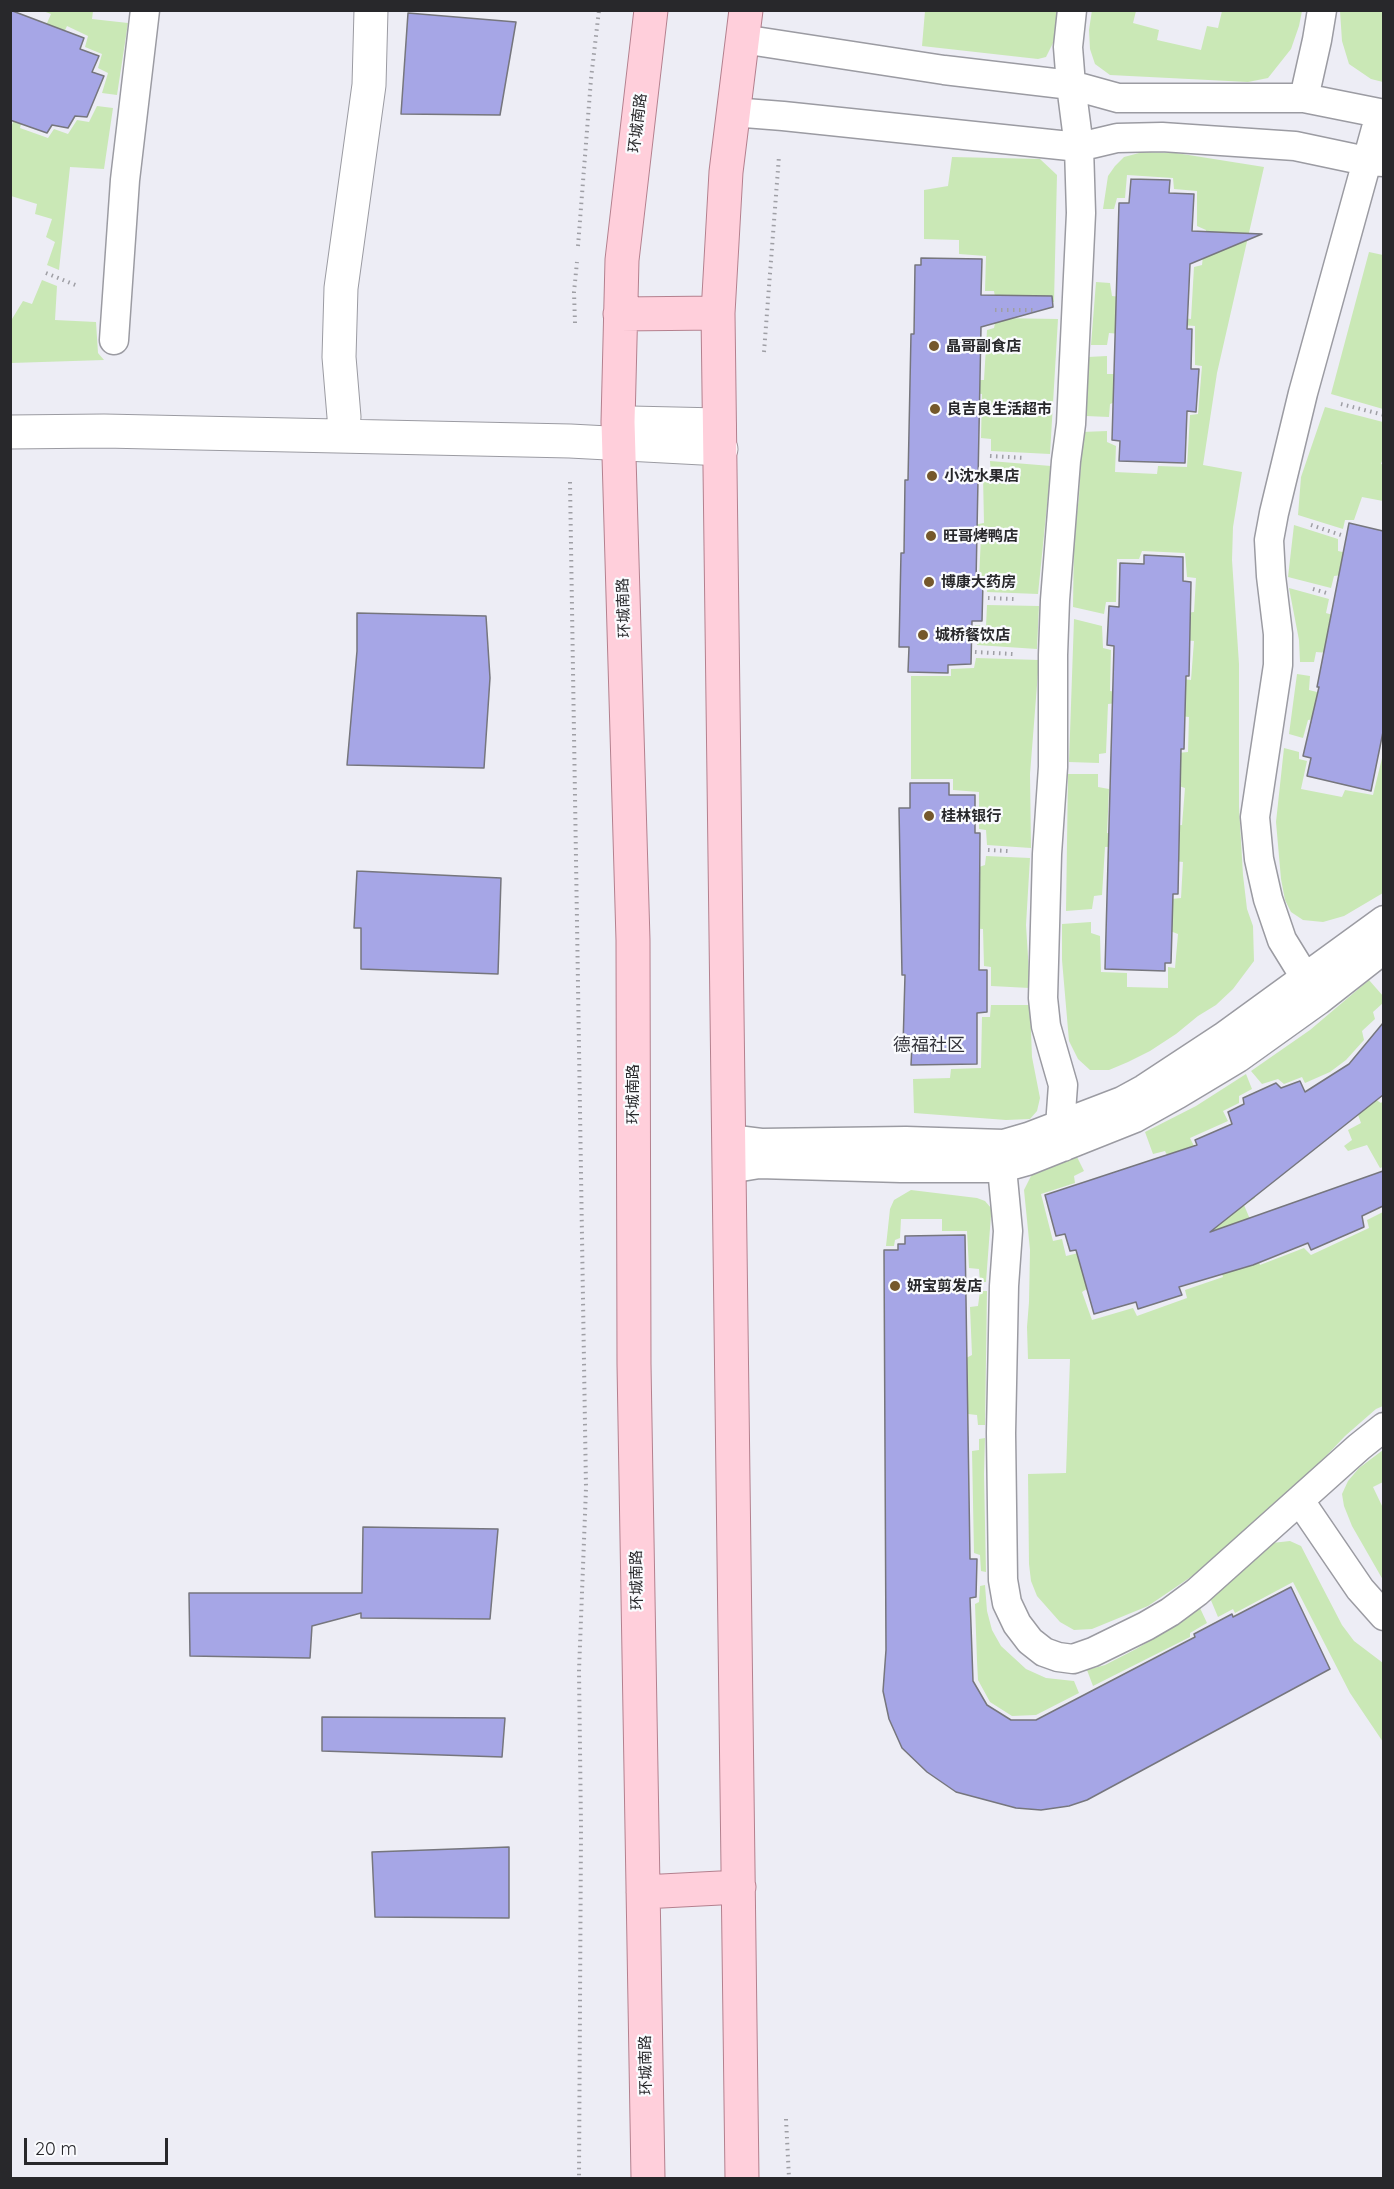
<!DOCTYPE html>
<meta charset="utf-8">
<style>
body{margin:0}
#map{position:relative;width:1394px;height:2189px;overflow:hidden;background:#ededf5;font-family:Quicksand,sans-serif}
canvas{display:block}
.frame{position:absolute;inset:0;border:12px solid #28282b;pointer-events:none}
.scale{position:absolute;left:24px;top:2138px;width:144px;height:27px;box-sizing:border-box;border:3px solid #28282b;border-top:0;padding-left:8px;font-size:18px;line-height:21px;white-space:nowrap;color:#28282b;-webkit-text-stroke:4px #fafbfe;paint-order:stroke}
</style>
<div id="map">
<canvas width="1394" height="2189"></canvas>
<div class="frame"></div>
<div class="scale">20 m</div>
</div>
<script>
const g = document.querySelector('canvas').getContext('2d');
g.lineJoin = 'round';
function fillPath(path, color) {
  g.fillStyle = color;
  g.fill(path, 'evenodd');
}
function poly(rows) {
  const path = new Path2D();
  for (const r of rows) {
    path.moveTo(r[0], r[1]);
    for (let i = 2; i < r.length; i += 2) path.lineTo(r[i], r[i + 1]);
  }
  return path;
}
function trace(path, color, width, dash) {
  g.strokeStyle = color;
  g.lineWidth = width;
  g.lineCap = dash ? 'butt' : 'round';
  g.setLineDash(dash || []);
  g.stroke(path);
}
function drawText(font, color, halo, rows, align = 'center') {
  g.font = font + ' Quicksand,"Noto Sans SC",sans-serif';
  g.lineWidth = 4.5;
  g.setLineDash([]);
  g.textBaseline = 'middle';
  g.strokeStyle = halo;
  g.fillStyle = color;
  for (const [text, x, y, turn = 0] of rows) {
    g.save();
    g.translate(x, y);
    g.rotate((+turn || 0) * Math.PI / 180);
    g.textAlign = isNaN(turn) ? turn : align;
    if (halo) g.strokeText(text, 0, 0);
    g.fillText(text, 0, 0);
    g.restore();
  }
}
fillPath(poly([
 [1092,10,1136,11,1133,23,1159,30,1157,40,1201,50,1207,26,1218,28,1222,11,1302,11,1299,26,1291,49,1268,78,1248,82,1110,75,1095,64,1090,49,1089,30],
 [43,11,93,11,92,19,128,23,117,95,102,93,108,73,98,68,102,54,85,47,88,36,67,26,58,45,40,39,51,14],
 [925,11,1058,11,1055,39,1046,57,1038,59,922,46],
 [1340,11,1383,11,1383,82,1371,79,1349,64,1342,41],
 [19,106,25,109,20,128,48,138,54,129,68,134,77,120,89,122,97,106,113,108,104,169,70,167,59,270,47,265,55,242,46,237,52,219,35,214,37,204,11,196,10,130],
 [1143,152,1176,153,1264,167,1217,373,1203,465,1242,472,1233,527,1232,560,1239,664,1239,807,1243,875,1247,909,1253,926,1254,961,1233,989,1216,1005,1198,1016,1176,1034,1150,1051,1128,1062,1109,1070,1090,1070,1078,1059,1069,1041,1062,960,1062,924,1091,922,1091,933,1100,936,1101,972,1127,973,1127,987,1168,988,1168,967,1175,968,1178,934,1170,931,1171,899,1181,898,1183,862,1174,861,1174,826,1182,825,1185,788,1176,785,1177,753,1188,752,1189,717,1180,716,1182,679,1191,680,1194,641,1183,640,1185,613,1194,612,1196,578,1187,577,1185,553,1142,551,1139,559,1117,559,1116,602,1106,602,1104,614,1073,607,1074,537,1079,497,1082,432,1107,431,1107,442,1116,446,1115,472,1157,474,1158,466,1187,467,1190,415,1198,414,1202,366,1195,365,1195,326,1169,324,1170,316,1191,319,1194,267,1202,265,1206,230,1197,226,1197,191,1174,189,1173,178,1127,175,1125,198,1117,198,1114,209,1103,209,1108,176,1115,166,1124,157],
 [952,157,1040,159,1057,175,1054,302,996,303,994,291,985,291,986,256,959,254,959,240,924,239,924,190,948,186],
 [1369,252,1383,255,1383,409,1331,394],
 [42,280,57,286,55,320,96,322,98,353,104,360,11,363,11,319,12,319,23,301,32,304],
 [1096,282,1110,283,1112,296,1121,297,1120,334,1109,333,1107,345,1091,345],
 [996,318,1058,319,1050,454,991,451,991,439,981,438,982,394,960,392,960,380,984,380,987,330,994,328],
 [1107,356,1107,374,1120,374,1118,401,1110,404,1109,417,1086,416,1088,357],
 [1325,407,1383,422,1383,458,1381,464,1384,465,1383,501,1362,497,1354,520,1345,520,1343,529,1298,515,1301,477],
 [990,461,1051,466,1038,594,987,592,988,580,979,578,981,537,974,535,973,525,984,523,983,476,991,473],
 [1294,525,1338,539,1338,551,1347,553,1343,575,1334,576,1331,588,1288,577],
 [1289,588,1329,599,1326,613,1336,616,1328,653,1316,652,1314,662,1300,662,1299,640],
 [987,605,1039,606,1037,649,977,645,975,625,986,626],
 [1074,619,1102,626,1103,648,1111,650,1110,691,1117,692,1117,703,1108,704,1106,753,1099,754,1099,763,1069,762],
 [976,658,1039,660,1030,774,1031,848,987,845,986,830,979,829,979,792,953,790,953,779,911,779,911,676,951,676,951,669,974,668],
 [1297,674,1310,676,1309,690,1321,693,1315,719,1308,720,1303,738,1289,734],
 [1284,748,1299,752,1299,759,1307,761,1301,789,1342,797,1345,790,1373,795,1383,754,1383,893,1344,916,1323,922,1303,920,1291,912,1285,900,1281,879,1276,822],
 [1068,774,1098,774,1098,787,1109,789,1107,833,1127,836,1128,846,1105,847,1102,895,1094,896,1092,909,1066,911],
 [986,856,1030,858,1026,925,1030,988,991,986,991,967,984,966,983,929,955,927,979,867,985,865],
 [1369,980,1383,996,1383,1003,1373,1012,1375,1019,1362,1031,1364,1040,1346,1060,1330,1072,1305,1083,1302,1077,1284,1084,1278,1079,1262,1084,1251,1071,1310,1030],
 [991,1005,1030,1005,1032,1057,1040,1098,1037,1111,1030,1119,1006,1120,914,1113,913,1079,950,1078,951,1069,981,1068,982,1017,990,1017],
 [1246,1074,1252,1089,1239,1096,1239,1103,1223,1111,1228,1121,1190,1138,1196,1150,1169,1159,1165,1151,1153,1154,1145,1132,1196,1106],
 [1364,1092,1381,1103,1383,1101,1383,1167,1380,1168,1367,1145,1348,1151,1344,1146,1352,1140,1348,1130,1361,1123,1353,1101],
 [1076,1155,1084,1171,1074,1176,1075,1183,1041,1194,1053,1241,1062,1239,1066,1256,1091,1250,1090,1287,1082,1292,1092,1320,1133,1308,1137,1316,1187,1298,1185,1290,1223,1277,1214,1251,1195,1229,1253,1189,1255,1198,1244,1205,1252,1224,1247,1232,1260,1265,1304,1248,1311,1255,1369,1228,1367,1220,1383,1212,1383,1406,1376,1409,1345,1436,1313,1470,1207,1566,1148,1606,1092,1629,1074,1630,1060,1622,1037,1596,1031,1581,1029,1564,1028,1474,1066,1473,1070,1359,1028,1359,1027,1327,1029,1302,1030,1250,1024,1190,1032,1174,1044,1164],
 [911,1190,977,1198,985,1201,991,1208,991,1215,986,1282,980,1282,979,1269,969,1268,967,1231,942,1231,942,1219,901,1219,900,1238,895,1240,894,1246,886,1246,890,1209,894,1200],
 [980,1291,987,1291,985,1425,978,1425,977,1415,968,1414,966,1358,972,1355,970,1307,978,1306],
 [985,1438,984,1474,986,1572,981,1571,980,1555,974,1553,972,1451,979,1450,979,1439],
 [1383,1450,1383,1482,1373,1487,1383,1508,1383,1580,1352,1526,1344,1506,1342,1494,1348,1481,1359,1468],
 [1290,1541,1301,1546,1342,1625,1354,1641,1383,1663,1383,1742,1350,1693,1293,1582,1235,1613,1233,1609,1218,1617,1210,1598,1272,1543],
 [985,1585,987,1611,992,1630,1001,1646,1026,1669,1046,1678,1074,1681,1079,1693,1036,1715,1012,1716,990,1702,978,1680,977,1661,975,1604,979,1602,980,1586],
 [1200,1608,1207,1623,1190,1633,1190,1637,1093,1686,1087,1670,1105,1665,1136,1649,1183,1621]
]), '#cae8b6');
const building = poly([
 [10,10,84,38,80,49,99,56,92,72,104,76,87,117,75,116,68,128,52,125,47,133,10,120,10,10],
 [408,13,516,22,500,115,401,114,408,13],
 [1131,179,1170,180,1169,193,1194,194,1192,231,1262,234,1190,264,1187,329,1192,329,1191,369,1199,369,1196,412,1187,411,1185,463,1119,461,1120,441,1112,440,1119,203,1129,203,1131,179],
 [921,258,982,259,981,295,1052,296,1053,307,981,327,976,582,983,582,982,621,972,621,971,664,948,665,948,673,908,672,909,647,899,647,901,553,904,553,905,480,908,480,911,334,914,334,915,265,921,265,921,258],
 [1349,523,1383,531,1383,732,1371,791,1307,776,1311,758,1303,756,1319,687,1317,687,1349,523],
 [1144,555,1183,557,1183,581,1191,582,1189,676,1186,676,1184,749,1181,749,1178,894,1173,894,1171,963,1165,963,1165,971,1105,969,1114,646,1107,645,1109,606,1119,607,1120,563,1144,564,1144,555],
 [357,613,486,616,490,678,484,768,347,765,357,651,357,613],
 [910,783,949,783,949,795,975,795,975,833,980,833,979,970,987,970,987,1012,977,1013,977,1064,911,1065,912,1045,903,1046,905,975,902,975,899,808,910,808,910,783],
 [357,871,501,878,498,974,361,969,361,928,354,928,357,871],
 [1383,1023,1383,1095,1210,1232,1383,1171,1383,1206,1362,1216,1364,1227,1311,1250,1308,1243,1253,1265,1179,1287,1182,1295,1138,1309,1136,1302,1094,1314,1076,1250,1070,1251,1065,1234,1056,1236,1045,1195,1197,1145,1195,1140,1232,1124,1228,1112,1244,1104,1243,1098,1276,1083,1281,1088,1300,1081,1305,1092,1349,1064,1383,1023],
 [965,1235,970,1559,977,1559,976,1597,970,1598,973,1681,987,1705,1011,1720,1036,1720,1195,1637,1194,1634,1232,1614,1233,1617,1291,1587,1330,1669,1087,1800,1069,1806,1041,1810,1016,1808,956,1792,927,1772,902,1748,889,1719,883,1691,886,1650,884,1250,898,1250,898,1244,905,1244,905,1236,965,1235],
 [363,1527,498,1529,490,1619,361,1618,361,1613,312,1626,310,1658,190,1656,189,1593,362,1593,363,1527],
 [322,1717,505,1718,502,1757,322,1751,322,1717],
 [509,1847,509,1918,375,1917,372,1852,509,1847]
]);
fillPath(building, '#a6a6e6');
trace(building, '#76767d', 1.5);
const lane = poly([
 [742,39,944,70,1071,85,1118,98,1304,98,1384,114],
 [1304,98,1317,40,1322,10],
 [732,112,783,116,1079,147,1117,138,1162,137,1295,146,1366,161,1384,162],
 [114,340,125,180,145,10],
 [1319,1000,1282,940,1268,899,1259,859,1255,817,1278,665,1278,634,1271,576,1269,540,1274,513,1303,393,1380,114],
 [729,1139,761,1143,906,1141,1004,1144,1028,1137,1122,1101,1144,1089,1223,1037,1384,920],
 [1004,1144,1002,1168,1008,1231,1004,1286,1001,1433,1003,1580,1007,1603,1017,1624,1030,1641,1044,1652,1058,1657,1073,1659,1093,1652,1146,1626,1170,1612,1197,1592,1359,1447,1384,1427],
 [1063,1147,1060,1126,1063,1085,1046,1026,1043,998,1047,854,1053,767,1053,655,1055,600,1066,461,1071,424,1081,213,1079,147,1071,85,1068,47,1072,10],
 [729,1169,759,1164,901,1168,1002,1168,1027,1161,1135,1118,1178,1094,1238,1058,1319,1000,1384,949],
 [1300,1501,1360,1589,1384,1616]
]);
const street = poly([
 [344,417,339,357,341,288,369,85,371,10],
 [631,423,719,425],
 [10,432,104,431,570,441,721,449]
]);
const primary = poly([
 [620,314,718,313],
 [643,1892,739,1887],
 [648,2178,634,1364,633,940,618,422,622,260,651,10],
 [742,2178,718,313,726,172,746,10]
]);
trace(lane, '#9b9ba2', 31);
trace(street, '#9b9ba2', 35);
trace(primary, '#b4808e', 35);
trace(poly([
 [578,246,591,79,599,10],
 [46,273,78,286],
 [995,310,1036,310],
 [575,323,574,292,577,262],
 [764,352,779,156],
 [1341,404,1384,415],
 [990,456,1025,458],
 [570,482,586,1488,579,1671,581,1828,579,2178],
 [1311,525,1341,535],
 [1313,589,1330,594],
 [988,598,1014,599],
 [975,652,1013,654],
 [988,850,1008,851],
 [786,2119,789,2178]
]), '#9f9fa5', 4, [1.5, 4.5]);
trace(lane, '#fff', 28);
trace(street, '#fff', 33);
trace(primary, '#ffcfdb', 33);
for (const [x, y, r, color] of [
 [934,346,6,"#75582b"],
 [935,409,6,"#75582b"],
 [932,476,6,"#75582b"],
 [931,536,6,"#75582b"],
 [929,582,6,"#75582b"],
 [923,635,6,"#75582b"],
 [929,816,6,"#75582b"],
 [895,1286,6,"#75582b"]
]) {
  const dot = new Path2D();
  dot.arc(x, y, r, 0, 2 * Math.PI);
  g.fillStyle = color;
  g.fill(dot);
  trace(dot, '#fafbfe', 2);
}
drawText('15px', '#28282b', '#fafbfe', [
 ["环城南路",638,123,-83],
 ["环城南路",624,608,-92],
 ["环城南路",633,1094,-90],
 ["环城南路",637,1580,-91],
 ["环城南路",646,2065,-91]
]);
drawText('bold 15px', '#28282b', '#fafbfe', [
 ["晶哥副食店",946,346],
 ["良吉良生活超市",947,409],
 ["小沈水果店",944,476],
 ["旺哥烤鸭店",943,536],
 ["博康大药房",941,582],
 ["城桥餐饮店",935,635],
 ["桂林银行",941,816],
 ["妍宝剪发店",907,1286]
], 'left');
drawText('18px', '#33333a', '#fafbfe', [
 ["德福社区",929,1046]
]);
</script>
